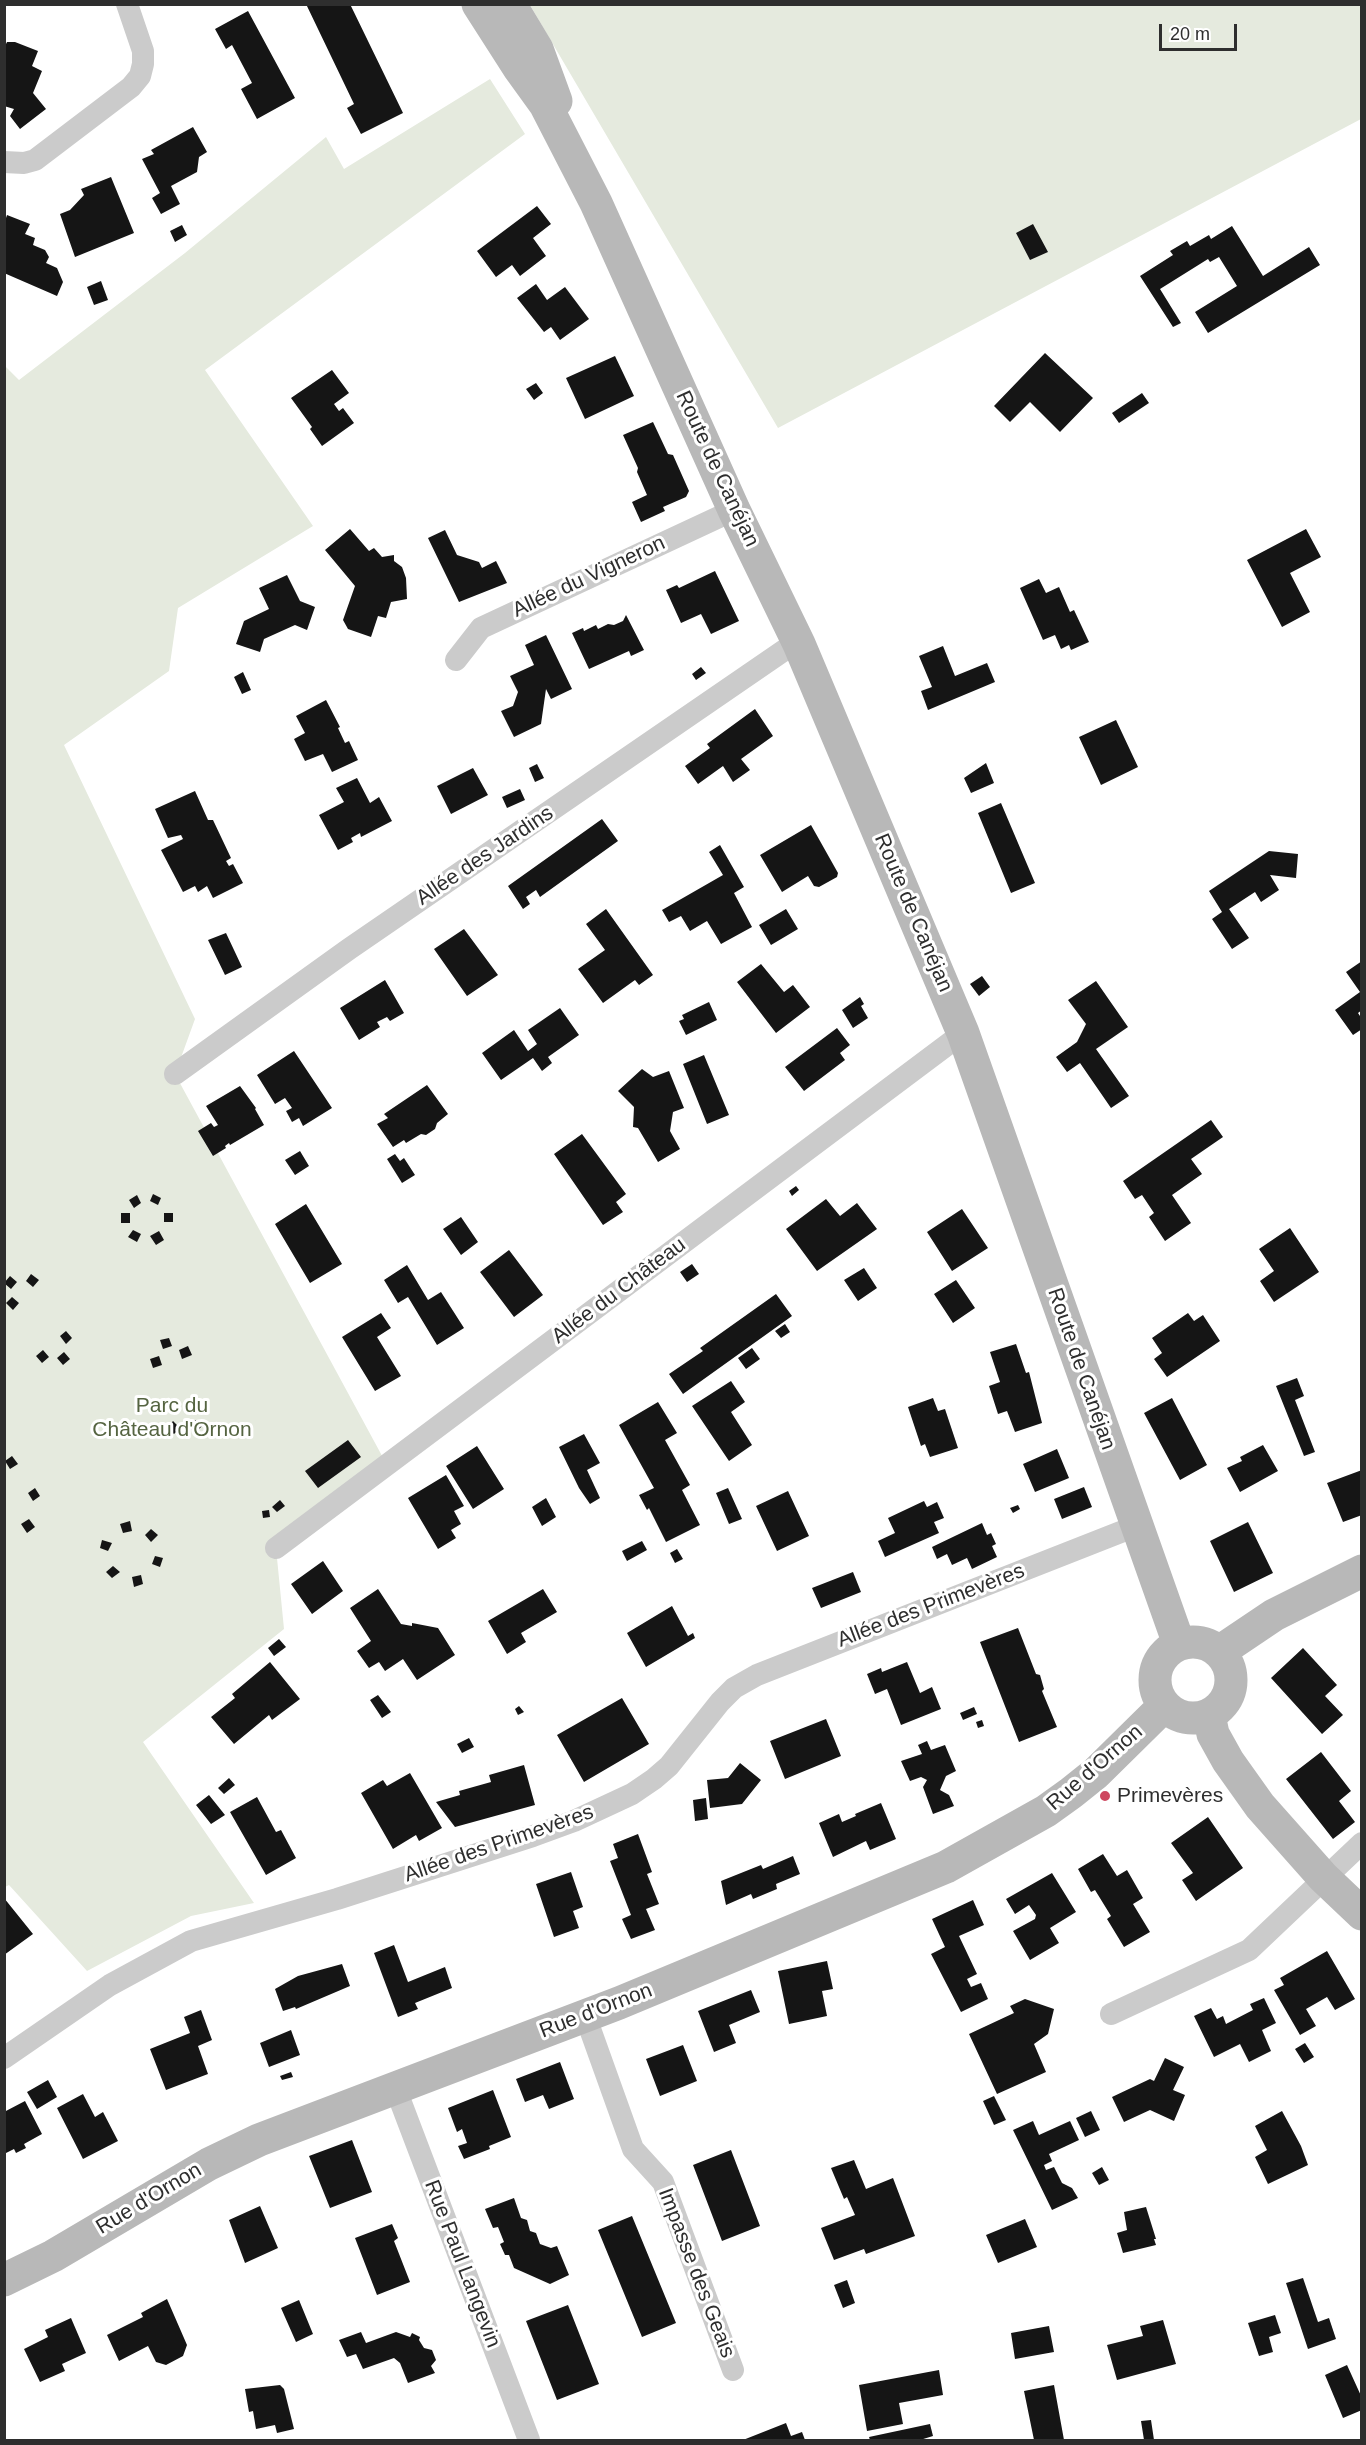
<!DOCTYPE html>
<meta charset="utf-8">
<style>
body{margin:0}
#map{position:relative;width:1366px;height:2445px;overflow:hidden;background:#fff;font-family:Helvetica,sans-serif}
canvas{display:block}
.frame{position:absolute;inset:0;border:6px solid #2e2e2e;pointer-events:none}
.scale{position:absolute;left:1159px;top:24px;width:78px;height:27px;box-sizing:border-box;border:3px solid #2e2e2e;border-top:0;padding-left:8px;font-size:18px;line-height:21px;white-space:nowrap;color:#2e2e2e;-webkit-text-stroke:4px #fff;paint-order:stroke}
</style>
<div id="map">
<canvas width="1366" height="2445"></canvas>
<div class="frame"></div>
<div class="scale">20 m</div>
</div>
<script>
const g = document.querySelector('canvas').getContext('2d');
g.lineJoin = 'round';
function fillPath(path, color) {
  g.fillStyle = color;
  g.fill(path, 'evenodd');
}
function poly(rows) {
  const path = new Path2D();
  for (const r of rows) {
    if (r.length === 3) {
      path.moveTo(r[0] + r[2], r[1]);
      path.arc(r[0], r[1], r[2], 0, 2 * Math.PI);
      continue;
    }
    path.moveTo(r[0], r[1]);
    for (let i = 2; i < r.length; i += 2) path.lineTo(r[i], r[i + 1]);
  }
  return path;
}
function trace(path, color, width, dash) {
  g.strokeStyle = color;
  g.lineWidth = width;
  g.lineCap = dash ? 'butt' : 'round';
  g.setLineDash(dash || []);
  g.stroke(path);
}
function drawText(font, color, halo, rows, align = 'center') {
  g.font = font + ' Helvetica,sans-serif';
  g.lineWidth = 6;
  g.setLineDash([]);
  g.textBaseline = 'middle';
  g.strokeStyle = halo;
  g.fillStyle = color;
  for (const [text, x, y, turn = 0] of rows) {
    g.save();
    g.translate(x, y);
    g.rotate((+turn || 0) * Math.PI / 180);
    g.textAlign = isNaN(turn) ? turn : align;
    if (halo) g.strokeText(text, 0, 0);
    g.fillText(text, 0, 0);
    g.restore();
  }
}
fillPath(poly([
 [530,5,1361,5,1361,119,778,428],
 [490,79,525,134,205,370,313,526,178,608,169,671,64,745,195,1019,175,1074,387,1465,276,1548,284,1629,143,1742,254,1903,191,1916,87,1971,9,1885,5,1887,4,365,19,380,185,253,326,137,344,169]
]), '#e5eade');
fillPath(poly([
 [306,4,350,4,403,113,361,134,347,108,354,104],
 [248,11,295,98,257,119,241,89,252,83,232,45,226,49,215,29],
 [7,42,15,42,38,51,32,66,42,71,33,93,46,109,20,129,10,116,14,109,4,106,4,48],
 [193,127,207,152,199,157,197,172,171,186,180,204,161,214,152,198,160,193,142,159,154,154,151,150],
 [111,177,134,233,75,257,60,214,70,210,84,195,81,189],
 [537,206,551,224,533,238,546,256,520,276,512,265,496,277,477,251],
 [7,215,30,224,25,234,35,238,33,245,45,250,49,257,46,263,57,268,63,282,57,296,4,273,5,221],
 [1033,224,1048,252,1030,260,1016,233],
 [182,225,187,235,175,242,170,231],
 [1232,226,1263,276,1309,247,1320,265,1208,333,1195,312,1237,286,1219,257,1210,262,1208,259,1160,289,1181,323,1173,327,1140,276,1173,255,1170,251,1187,241,1190,246,1209,235,1211,239],
 [101,281,108,300,94,305,87,287],
 [536,284,547,300,565,287,589,319,560,340,551,327,544,332,517,298],
 [1045,353,1093,398,1060,432,1030,402,1010,422,994,406],
 [615,356,634,396,585,419,566,378],
 [332,370,349,393,334,404,339,411,343,408,354,423,322,446,310,429,312,427,291,398],
 [536,383,543,393,534,400,526,389],
 [1142,393,1149,403,1119,423,1112,413],
 [653,422,668,454,673,455,689,491,686,497,663,507,665,511,641,522,632,502,647,495,637,472,638,468,623,435],
 [350,529,369,551,374,548,382,557,394,555,394,561,402,567,406,578,407,599,391,602,386,618,378,616,371,637,348,629,343,620,355,586,325,550],
 [1306,529,1321,557,1290,573,1310,612,1282,627,1247,560],
 [445,530,457,555,479,562,482,568,496,561,507,583,459,602,428,538],
 [715,571,739,621,711,634,701,614,681,623,666,590,677,585,679,588],
 [287,575,300,601,315,607,307,630,295,625,264,639,260,652,236,644,244,621,269,609,259,588],
 [1039,579,1046,593,1059,587,1070,612,1074,610,1089,642,1071,650,1069,645,1061,649,1055,635,1043,640,1020,588],
 [626,615,644,650,631,656,629,651,589,669,572,633,583,628,584,631,596,625,598,629,608,624,614,625,623,621],
 [546,635,572,689,551,699,546,689,541,724,514,737,501,711,513,706,518,692,510,676,534,665,525,645],
 [943,646,955,676,987,663,995,682,928,710,921,691,932,687,919,656],
 [701,667,706,673,696,680,692,674],
 [243,672,251,690,242,694,234,677],
 [326,700,340,727,338,728,345,743,349,741,358,760,332,772,323,754,305,761,294,739,305,733,296,716],
 [755,709,773,736,741,759,750,770,733,782,723,766,698,784,685,766,710,748,707,744],
 [1116,720,1138,767,1101,785,1079,737],
 [986,763,994,783,971,793,964,778],
 [537,764,544,778,535,782,529,768],
 [473,768,488,795,451,814,437,786],
 [357,778,370,803,379,797,392,821,361,837,360,833,351,838,353,842,338,850,319,815,344,802,336,788],
 [520,789,525,800,507,808,502,797],
 [195,791,208,820,213,820,231,858,226,861,229,866,233,864,243,883,213,898,207,886,198,892,195,886,183,892,161,850,183,839,181,835,168,838,155,809],
 [1001,803,1035,883,1011,893,978,813],
 [602,819,618,841,540,897,536,890,526,897,530,904,523,909,508,886],
 [811,825,838,873,837,877,819,887,814,886,808,876,782,892,760,855],
 [720,845,744,887,734,893,752,927,721,944,707,921,690,931,681,916,669,922,662,910,723,875,709,852],
 [1269,851,1298,854,1296,878,1270,875,1279,890,1261,902,1255,892,1229,909,1249,938,1232,949,1212,919,1222,912,1209,891],
 [606,909,653,975,639,985,635,980,603,1003,578,969,605,950,586,924],
 [786,909,798,929,771,945,759,925],
 [464,929,498,975,467,996,434,949],
 [226,933,242,967,225,975,208,940],
 [1362,961,1362,1010,1358,1013,1362,1019,1362,1029,1353,1035,1335,1010,1360,992,1346,972],
 [761,964,784,992,793,985,810,1007,776,1033,737,982],
 [982,976,990,987,979,996,970,984],
 [385,980,404,1013,390,1021,387,1017,377,1022,380,1027,359,1040,340,1008],
 [1096,981,1128,1027,1096,1049,1129,1096,1111,1108,1080,1063,1067,1072,1056,1057,1077,1042,1086,1024,1068,1000],
 [860,997,864,1004,861,1006,868,1018,853,1028,842,1010],
 [709,1002,717,1020,686,1035,679,1021,684,1019,682,1015],
 [560,1008,579,1035,548,1057,552,1063,542,1071,533,1058,501,1080,482,1053,514,1030,528,1051,537,1044,528,1030],
 [837,1028,850,1045,840,1053,845,1060,804,1091,785,1067],
 [294,1051,332,1108,303,1126,299,1118,292,1122,286,1111,292,1108,285,1098,275,1104,257,1075],
 [704,1055,729,1115,707,1124,683,1064],
 [642,1069,653,1077,669,1071,684,1108,673,1112,670,1131,680,1149,658,1162,638,1128,633,1127,634,1107,618,1091],
 [427,1085,448,1114,437,1123,435,1129,426,1135,421,1134,406,1143,404,1140,393,1147,377,1124,388,1118,384,1114],
 [240,1086,256,1108,255,1109,264,1125,230,1145,229,1143,225,1146,226,1148,213,1156,198,1131,211,1123,214,1127,218,1125,206,1106],
 [1211,1120,1223,1137,1191,1159,1202,1174,1172,1195,1191,1223,1165,1241,1149,1217,1154,1213,1142,1195,1135,1199,1123,1181],
 [582,1134,626,1194,616,1202,623,1212,603,1225,554,1154],
 [300,1151,309,1166,295,1175,285,1160],
 [395,1154,400,1161,404,1158,415,1175,402,1183,387,1159],
 [796,1186,799,1190,792,1196,789,1191],
 [153,1194,161,1198,158,1205,150,1201],
 [137,1195,141,1203,134,1208,129,1200],
 [826,1199,840,1216,857,1203,877,1229,817,1271,786,1229],
 [306,1204,342,1264,310,1283,275,1224],
 [962,1209,988,1248,952,1271,927,1232],
 [121,1213,130,1213,130,1223,121,1223],
 [164,1213,173,1213,173,1222,164,1222],
 [461,1217,478,1242,461,1255,443,1229],
 [1290,1228,1319,1272,1274,1302,1260,1281,1274,1271,1259,1249],
 [133,1230,141,1234,137,1242,128,1237],
 [159,1231,164,1240,156,1245,150,1236],
 [509,1250,543,1295,514,1317,480,1272],
 [692,1264,699,1274,687,1282,680,1272],
 [407,1265,428,1300,441,1292,464,1328,437,1345,408,1297,398,1303,384,1280],
 [864,1268,877,1288,858,1301,844,1280],
 [31,1274,39,1280,33,1287,26,1281],
 [10,1276,17,1282,11,1289,4,1283],
 [956,1280,975,1308,953,1323,934,1294],
 [776,1294,792,1316,683,1394,669,1374,703,1351,700,1348],
 [12,1297,19,1303,13,1310,6,1303],
 [381,1313,391,1328,377,1337,401,1376,375,1391,342,1337],
 [1188,1313,1194,1321,1203,1315,1220,1341,1167,1377,1154,1359,1162,1353,1152,1338],
 [785,1324,790,1332,781,1338,775,1331],
 [66,1331,72,1338,66,1344,60,1336],
 [169,1338,172,1346,163,1349,160,1340],
 [1016,1344,1026,1373,1029,1372,1042,1423,1015,1432,1007,1411,998,1414,989,1386,1000,1382,990,1352],
 [188,1346,192,1355,182,1359,179,1350],
 [752,1348,760,1359,746,1369,738,1358],
 [43,1350,49,1357,42,1363,36,1356],
 [64,1352,70,1359,63,1365,57,1358],
 [159,1356,162,1365,153,1368,150,1359],
 [1297,1378,1304,1396,1295,1400,1315,1452,1304,1456,1276,1386],
 [731,1381,745,1402,731,1412,752,1445,729,1461,692,1406],
 [933,1398,938,1411,945,1409,958,1448,930,1457,925,1444,921,1446,908,1407],
 [1172,1398,1207,1465,1180,1480,1144,1413],
 [194,1400,201,1406,195,1413,188,1406],
 [658,1402,677,1433,665,1440,690,1485,682,1490,700,1525,666,1542,649,1508,647,1510,639,1495,654,1488,619,1425],
 [195,1420,202,1426,195,1433,189,1427],
 [173,1421,180,1428,174,1434,167,1428],
 [584,1434,600,1463,587,1470,600,1498,590,1504,579,1488,559,1447],
 [348,1440,361,1457,318,1488,305,1471],
 [1263,1445,1278,1471,1240,1492,1227,1468,1242,1461,1240,1457],
 [477,1446,504,1489,473,1509,446,1466],
 [1057,1449,1069,1478,1035,1492,1023,1464],
 [12,1456,18,1464,10,1469,5,1461],
 [1362,1470,1362,1515,1343,1522,1327,1483],
 [446,1475,464,1506,454,1511,461,1524,451,1530,456,1538,438,1549,408,1498],
 [1084,1487,1092,1507,1062,1519,1054,1499],
 [35,1488,40,1496,33,1501,28,1493],
 [728,1488,742,1519,729,1524,716,1493],
 [788,1491,809,1536,777,1551,756,1506],
 [546,1498,556,1517,542,1526,532,1507],
 [280,1500,285,1506,277,1512,272,1507],
 [924,1501,927,1507,937,1502,944,1518,934,1522,939,1533,885,1557,878,1541,895,1533,888,1518],
 [1018,1505,1020,1509,1013,1513,1010,1508],
 [269,1510,270,1517,263,1518,262,1511],
 [29,1519,35,1527,27,1533,21,1524],
 [130,1521,132,1531,123,1533,120,1524],
 [1248,1522,1273,1573,1234,1592,1210,1541],
 [982,1523,987,1535,991,1533,996,1544,992,1546,997,1557,972,1569,967,1558,952,1565,947,1554,937,1559,932,1547],
 [151,1529,158,1535,151,1542,145,1535],
 [102,1540,112,1543,108,1551,100,1548],
 [642,1541,647,1550,627,1561,622,1551],
 [677,1549,683,1559,675,1563,670,1553],
 [155,1556,163,1558,160,1567,152,1564],
 [323,1561,343,1591,312,1614,291,1584],
 [113,1566,120,1572,112,1578,106,1572],
 [853,1572,861,1592,821,1608,812,1588],
 [141,1575,143,1584,134,1587,132,1577],
 [378,1589,401,1624,412,1626,412,1623,438,1628,455,1655,417,1680,403,1659,385,1671,379,1662,369,1668,357,1651,371,1641,350,1608],
 [543,1589,557,1612,521,1633,526,1642,507,1654,488,1621],
 [672,1606,688,1636,693,1633,695,1638,646,1667,627,1633],
 [1018,1628,1036,1674,1040,1675,1044,1689,1042,1691,1057,1727,1019,1742,980,1642],
 [279,1639,286,1647,274,1656,268,1648],
 [1303,1648,1337,1685,1325,1696,1343,1715,1322,1734,1271,1678],
 [270,1662,300,1699,272,1720,269,1715,234,1744,211,1717,235,1698,232,1694],
 [907,1662,920,1693,932,1687,941,1709,901,1725,887,1689,875,1694,867,1674,881,1668,882,1672],
 [378,1695,391,1712,382,1718,370,1700],
 [622,1698,649,1744,584,1782,557,1735],
 [519,1706,524,1712,518,1715,515,1709],
 [974,1707,977,1714,963,1720,960,1713],
 [826,1719,841,1756,785,1779,770,1741],
 [982,1720,984,1726,978,1728,976,1722],
 [469,1738,474,1747,462,1753,457,1744],
 [927,1741,931,1750,945,1745,956,1771,946,1776,940,1790,949,1795,954,1806,933,1814,923,1787,927,1780,921,1777,910,1781,901,1761,922,1754,918,1745],
 [1321,1752,1351,1791,1339,1801,1355,1822,1333,1839,1286,1779],
 [740,1763,761,1780,742,1804,710,1808,707,1780,728,1778],
 [524,1765,535,1805,455,1827,436,1802,460,1795,459,1791,491,1782,489,1775],
 [410,1773,442,1828,419,1841,416,1835,393,1849,361,1793,383,1780,387,1786],
 [229,1778,235,1785,224,1794,218,1788],
 [209,1795,225,1815,211,1824,196,1805],
 [257,1797,276,1832,281,1830,296,1858,266,1875,230,1812],
 [706,1798,708,1819,695,1821,693,1800],
 [881,1803,896,1839,870,1850,866,1841,833,1857,819,1823,839,1814,842,1822,856,1816,855,1814],
 [1208,1817,1243,1868,1196,1901,1182,1880,1193,1873,1171,1843],
 [638,1834,652,1872,647,1874,659,1904,646,1909,655,1930,631,1939,622,1919,631,1915,610,1861,618,1858,613,1844],
 [1103,1854,1117,1876,1127,1870,1143,1898,1133,1904,1150,1932,1124,1947,1107,1919,1111,1916,1095,1890,1091,1892,1078,1869],
 [793,1856,800,1874,776,1884,777,1889,753,1899,751,1894,726,1905,721,1881,761,1865,763,1869],
 [571,1872,583,1907,573,1911,579,1928,554,1937,536,1884],
 [1052,1873,1076,1912,1050,1928,1059,1943,1030,1960,1013,1931,1035,1919,1036,1915,1029,1905,1015,1914,1006,1899],
 [4,1898,33,1934,4,1955],
 [973,1900,984,1925,959,1936,977,1974,967,1979,971,1987,981,1983,988,1999,961,2012,931,1954,945,1947,932,1919],
 [394,1945,408,1982,445,1967,452,1988,415,2003,418,2009,398,2017,374,1953],
 [1327,1951,1355,1999,1335,2010,1327,1997,1306,2009,1316,2026,1300,2035,1274,1990,1284,1985,1280,1978],
 [827,1961,833,1989,822,1991,827,2016,789,2024,778,1971],
 [342,1964,350,1986,296,2009,295,2007,283,2011,275,1989,298,1976],
 [751,1990,760,2012,729,2025,736,2043,714,2052,698,2011],
 [1264,1998,1276,2023,1262,2030,1271,2051,1249,2062,1240,2044,1214,2057,1194,2016,1211,2008,1217,2019,1223,2016,1226,2024,1253,2010,1250,2004],
 [1025,1999,1054,2009,1048,2034,1034,2044,1046,2072,997,2094,969,2034,1014,2013,1010,2006],
 [201,2010,212,2040,198,2046,208,2074,166,2090,150,2049,190,2033,184,2017],
 [291,2030,300,2055,269,2067,260,2043],
 [1305,2043,1314,2057,1304,2063,1295,2049],
 [683,2045,697,2081,660,2096,646,2059],
 [1165,2058,1184,2067,1173,2090,1185,2095,1174,2121,1150,2110,1124,2122,1112,2097,1150,2079,1154,2081],
 [560,2062,574,2099,549,2109,543,2095,525,2102,516,2079],
 [291,2072,293,2077,282,2080,280,2076],
 [48,2080,57,2097,37,2109,27,2092],
 [493,2090,511,2137,489,2146,490,2149,464,2159,458,2146,467,2143,462,2129,457,2132,448,2108],
 [83,2094,95,2117,103,2112,118,2141,83,2159,57,2108],
 [994,2096,1006,2120,994,2125,983,2101],
 [25,2101,42,2134,24,2144,26,2148,16,2153,14,2149,4,2154,4,2112],
 [1091,2111,1100,2130,1085,2137,1076,2118],
 [1282,2111,1301,2146,1308,2165,1268,2184,1255,2157,1267,2150,1255,2126],
 [1033,2121,1039,2135,1070,2121,1079,2140,1049,2154,1052,2161,1044,2165,1046,2170,1054,2167,1062,2183,1072,2188,1078,2198,1052,2210,1013,2130],
 [352,2140,372,2192,330,2208,309,2156],
 [731,2150,760,2226,722,2241,693,2165],
 [854,2160,866,2189,893,2178,915,2236,866,2254,864,2249,834,2260,821,2228,855,2215,847,2197,844,2199,831,2168],
 [1102,2167,1109,2180,1099,2185,1092,2173],
 [514,2198,521,2218,527,2220,530,2231,536,2233,540,2244,551,2248,557,2246,569,2275,550,2284,514,2268,509,2255,505,2255,500,2244,504,2242,498,2227,493,2228,485,2209],
 [260,2206,278,2248,245,2263,229,2220],
 [1146,2207,1156,2239,1154,2239,1156,2245,1123,2253,1117,2233,1127,2230,1124,2212],
 [632,2216,676,2323,642,2337,598,2230],
 [1025,2219,1037,2247,998,2263,986,2235],
 [392,2224,398,2238,394,2241,410,2282,377,2295,355,2238],
 [1303,2278,1318,2322,1329,2318,1336,2339,1308,2349,1286,2283],
 [847,2280,855,2303,843,2308,834,2285],
 [167,2299,187,2345,183,2356,166,2365,156,2362,148,2346,119,2361,107,2335,143,2317,141,2313],
 [299,2300,313,2334,296,2342,281,2308],
 [568,2305,599,2384,557,2400,526,2321],
 [1275,2315,1281,2333,1269,2337,1273,2352,1259,2356,1248,2323],
 [71,2318,86,2353,62,2364,65,2371,40,2382,24,2349,48,2337,45,2330],
 [1163,2320,1176,2364,1117,2380,1107,2345,1143,2336,1140,2326],
 [1049,2326,1054,2352,1015,2359,1011,2333],
 [361,2332,366,2343,396,2332,410,2337,412,2333,420,2337,419,2340,424,2348,432,2350,436,2360,431,2366,435,2373,408,2383,400,2363,394,2358,363,2369,356,2354,347,2357,339,2340],
 [1347,2365,1362,2398,1362,2410,1343,2418,1325,2375],
 [939,2370,943,2395,899,2403,903,2424,867,2431,859,2385],
 [280,2385,284,2389,294,2429,277,2433,275,2425,256,2429,253,2411,249,2412,245,2389],
 [1054,2385,1064,2440,1034,2440,1024,2391],
 [1151,2420,1154,2440,1144,2440,1141,2421],
 [786,2423,791,2436,802,2432,805,2440,743,2440],
 [930,2424,933,2436,920,2440,870,2440,869,2437]
]), '#151515');
trace(poly([
 [4,162,24,163,35,160,131,87,140,76,143,64,143,51,127,4],
 [456,660,481,628,734,510],
 [175,1074,349,949,786,649,799,644],
 [276,1548,963,1033],
 [1111,2014,1249,1950,1362,1843],
 [585,2015,633,2149,663,2182,733,2370],
 [4,2058,110,1985,191,1941,337,1899,533,1836,574,1821,632,1794,654,1779,669,1766,720,1702,734,1688,757,1675,1136,1526],
 [395,2087,529,2440]
]), '#cbcbcb', 22);
trace(poly([
 [478,4,519,68,545,104,596,203,734,510,799,644,963,1033,1179,1644],
 [510,4,537,49,556,101],
 [1193,1680,38],
 [1219,1652,1274,1615,1362,1571],
 [1209,1715,1213,1734,1228,1761,1260,1806,1323,1877,1362,1914],
 [4,2280,53,2256,209,2164,259,2140,619,2003,946,1867,1046,1811,1071,1793,1096,1773,1164,1706]
]), '#b8b8b8', 33);
for (const [x, y, r, color] of [
 [1105,1796,6,"#ce475f"]
]) {
  const dot = new Path2D();
  dot.arc(x, y, r, 0, 2 * Math.PI);
  g.fillStyle = color;
  g.fill(dot);
  trace(dot, '#fff', 2);
}
drawText('21px', '#2e2e2e', '#fff', [
 ["Route de Canéjan",717,469,65],
 ["Allée du Vigneron",589,577,-25],
 ["Allée des Jardins",485,856,-34],
 ["Route de Canéjan",913,913,67],
 ["Allée du Château",619,1291,-37],
 ["Route de Canéjan",1081,1369,71],
 ["Allée des Primevères",931,1606,-21],
 ["Rue d'Ornon",1095,1768,-41],
 ["Allée des Primevères",499,1844,-19],
 ["Rue d'Ornon",596,2011,-21],
 ["Rue d'Ornon",149,2199,-31],
 ["Rue Paul Langevin",462,2264,69],
 ["Impasse des Geais",696,2273,69]
]);
drawText('21px', '#556441', '#fff', [
 ["Parc du",172,1406],
 ["Château d'Ornon",172,1430]
]);
drawText('21px', '#2e2e2e', '#fff', [
 ["Primevères",1117,1796]
], 'left');
</script>
